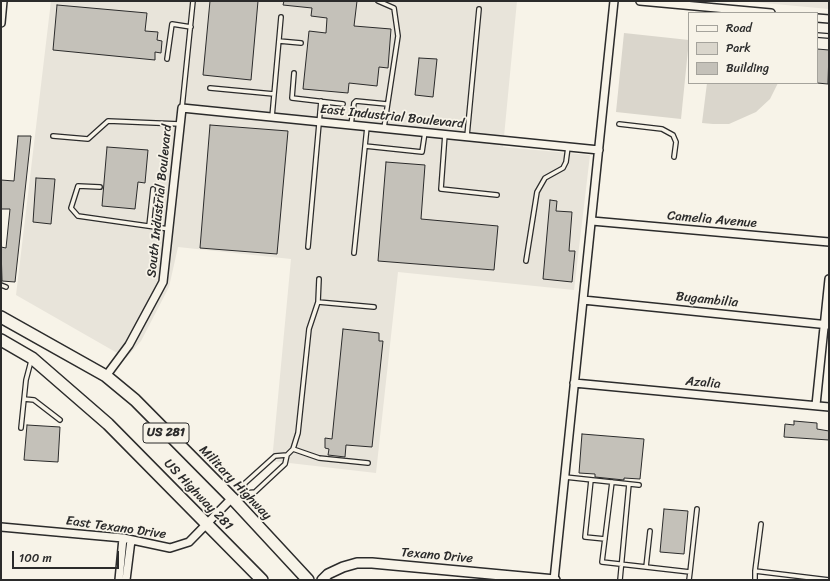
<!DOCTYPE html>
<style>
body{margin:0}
#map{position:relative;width:830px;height:581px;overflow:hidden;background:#f7f3e8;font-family:Sriracha,sans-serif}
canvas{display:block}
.frame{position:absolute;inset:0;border:2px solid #2b2b2b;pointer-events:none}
.legend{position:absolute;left:688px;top:12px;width:130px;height:72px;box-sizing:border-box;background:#f7f3e8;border:1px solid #a5a39c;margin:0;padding:5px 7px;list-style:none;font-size:12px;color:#2b2b2b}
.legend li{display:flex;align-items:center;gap:8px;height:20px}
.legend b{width:20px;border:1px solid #a5a39c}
.scale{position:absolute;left:12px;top:551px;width:107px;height:18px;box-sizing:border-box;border:2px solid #2b2b2b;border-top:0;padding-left:5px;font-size:12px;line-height:14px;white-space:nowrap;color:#2b2b2b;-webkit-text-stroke:3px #f7f3e8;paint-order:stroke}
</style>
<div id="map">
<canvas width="830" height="581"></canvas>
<div class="frame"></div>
<ul class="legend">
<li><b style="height:5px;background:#f7f3e8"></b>Road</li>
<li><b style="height:11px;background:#dad6cc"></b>Park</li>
<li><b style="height:11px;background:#c4c1b9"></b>Building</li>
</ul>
<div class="scale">100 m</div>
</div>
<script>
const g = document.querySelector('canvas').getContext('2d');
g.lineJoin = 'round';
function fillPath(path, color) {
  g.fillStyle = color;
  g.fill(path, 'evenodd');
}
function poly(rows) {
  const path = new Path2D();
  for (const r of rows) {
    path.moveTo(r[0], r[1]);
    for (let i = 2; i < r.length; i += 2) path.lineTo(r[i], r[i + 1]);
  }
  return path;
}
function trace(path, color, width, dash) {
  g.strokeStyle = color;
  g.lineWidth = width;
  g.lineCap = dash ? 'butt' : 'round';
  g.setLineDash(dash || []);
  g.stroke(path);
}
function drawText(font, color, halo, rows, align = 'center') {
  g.font = font + ' Sriracha,sans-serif';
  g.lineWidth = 3.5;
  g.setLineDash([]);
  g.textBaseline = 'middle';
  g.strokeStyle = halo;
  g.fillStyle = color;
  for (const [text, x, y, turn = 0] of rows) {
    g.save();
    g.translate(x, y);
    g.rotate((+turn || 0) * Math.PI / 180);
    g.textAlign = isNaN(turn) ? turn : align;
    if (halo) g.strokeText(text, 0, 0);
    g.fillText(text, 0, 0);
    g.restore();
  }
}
fillPath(poly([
 [51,1,517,1,503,147,590,155,574,290,398,272,376,473,272,461,291,259,178,247,169,287,141,341,126,358,16,295],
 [741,1,829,1,829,9,742,1]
]), '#e8e4da');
fillPath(poly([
 [624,33,689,40,681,119,616,112],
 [707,83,778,83,770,99,756,112,729,124,713,124,702,123]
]), '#dad6cc');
const building = poly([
 [210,1,258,1,251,80,203,75,210,1],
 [284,1,357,1,354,26,391,29,388,68,379,67,377,86,349,83,348,93,303,89,309,31,326,33,327,18,311,16,312,8,283,5,284,1],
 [57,5,147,13,145,31,158,32,157,40,162,41,161,53,155,52,155,60,53,50,57,5],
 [817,49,829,50,828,84,817,83,817,49],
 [419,58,437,59,433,97,415,95,419,58],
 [210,125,288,131,277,254,200,248,210,125],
 [18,136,31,136,15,282,2,281,1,247,6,248,10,209,1,209,1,180,14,181,18,136],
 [107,147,148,150,145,183,138,182,135,209,102,206,107,147],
 [386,162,425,165,421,219,498,226,494,270,378,261,386,162],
 [36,178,55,179,51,224,33,222,36,178],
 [550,200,557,201,556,211,572,212,569,251,575,251,572,282,543,279,550,200],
 [343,329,379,333,379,341,383,341,372,447,346,445,345,457,328,455,329,449,325,448,325,438,332,439,343,329],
 [794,421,817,423,817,429,829,431,829,440,784,437,785,424,794,425,794,421],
 [27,425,60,427,58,462,24,460,27,425],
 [582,434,644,439,640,479,624,478,624,480,595,477,595,474,579,473,582,434],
 [664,509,688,511,684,554,660,552,664,509]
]);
fillPath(building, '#c4c1b9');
trace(building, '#2b2b2b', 1);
const lane = poly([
 [378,1,394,8,398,36,384,128],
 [817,35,829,36],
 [279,41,301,43],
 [167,59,172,24,191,27],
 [294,73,292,98,343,104],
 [210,88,274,94],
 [182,108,193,1],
 [272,117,281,17],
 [619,124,662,129,673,135,676,142,674,157],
 [351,125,354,103,356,101,387,104],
 [445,134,441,189,497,195],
 [53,136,88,139,108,121,180,124],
 [467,136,479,9],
 [365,146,422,152,425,132],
 [100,187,78,186,71,208,78,216,169,229],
 [149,226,153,189],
 [308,247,321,101],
 [354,253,367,127],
 [526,261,537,192,545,178,563,168,566,162,568,147],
 [1,285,6,287],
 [318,302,374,307],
 [24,399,34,400,60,420],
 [21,428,26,380,31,361],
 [293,449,319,458,368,463],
 [565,477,639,485],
 [591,480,585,537,605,539],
 [612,482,602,562,690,572,697,509],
 [245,493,244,484,275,456,287,455],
 [236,499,245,493,255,492,285,464,287,455,293,449,298,433,309,329,318,302,319,279],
 [646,567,650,531],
 [755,571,761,524],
 [620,580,629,484],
 [689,580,690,572],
 [755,580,755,571,829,580]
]);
const street = poly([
 [640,1,771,13],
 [817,18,829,19],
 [1,23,3,1],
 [592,221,829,242],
 [583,300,829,325],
 [106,376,129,345,163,282,182,108,599,150],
 [574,383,829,407],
 [816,405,829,279],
 [1,527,123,538,170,548,189,542,232,498],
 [119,580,123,538],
 [126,580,131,540],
 [554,580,614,1]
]);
const secondary = poly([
 [322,580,328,574,343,567,357,563,372,563,555,580]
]);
const primary = poly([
 [1,317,106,376,135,400,232,498,308,580],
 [1,340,32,358,108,424,262,580]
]);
trace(lane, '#2b2b2b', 6);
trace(street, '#2b2b2b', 10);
trace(secondary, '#2b2b2b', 12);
trace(primary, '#2b2b2b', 14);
trace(lane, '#f7f3e8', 3.5);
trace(street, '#f7f3e8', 7);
trace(secondary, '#f7f3e8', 9);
trace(primary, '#f7f3e8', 11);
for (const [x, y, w] of [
 [166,433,46]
]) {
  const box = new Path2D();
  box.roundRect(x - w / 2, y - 10, w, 20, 3);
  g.fillStyle = '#f7f3e8';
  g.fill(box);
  trace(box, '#2b2b2b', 1);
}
drawText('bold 12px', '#2b2b2b', null, [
 ["US 281",166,433]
]);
drawText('13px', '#2b2b2b', '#f7f3e8', [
 ["East Industrial Boulevard",392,117,6],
 ["South Industrial Boulevard",160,201,-84],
 ["Camelia Avenue",712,220,5],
 ["Bugambilia",707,300,6],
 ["Azalia",703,383,5],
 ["Military Highway",235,483,46],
 ["US Highway 281",198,495,46],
 ["East Texano Drive",116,528,8],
 ["Texano Drive",437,556,5]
]);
</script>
